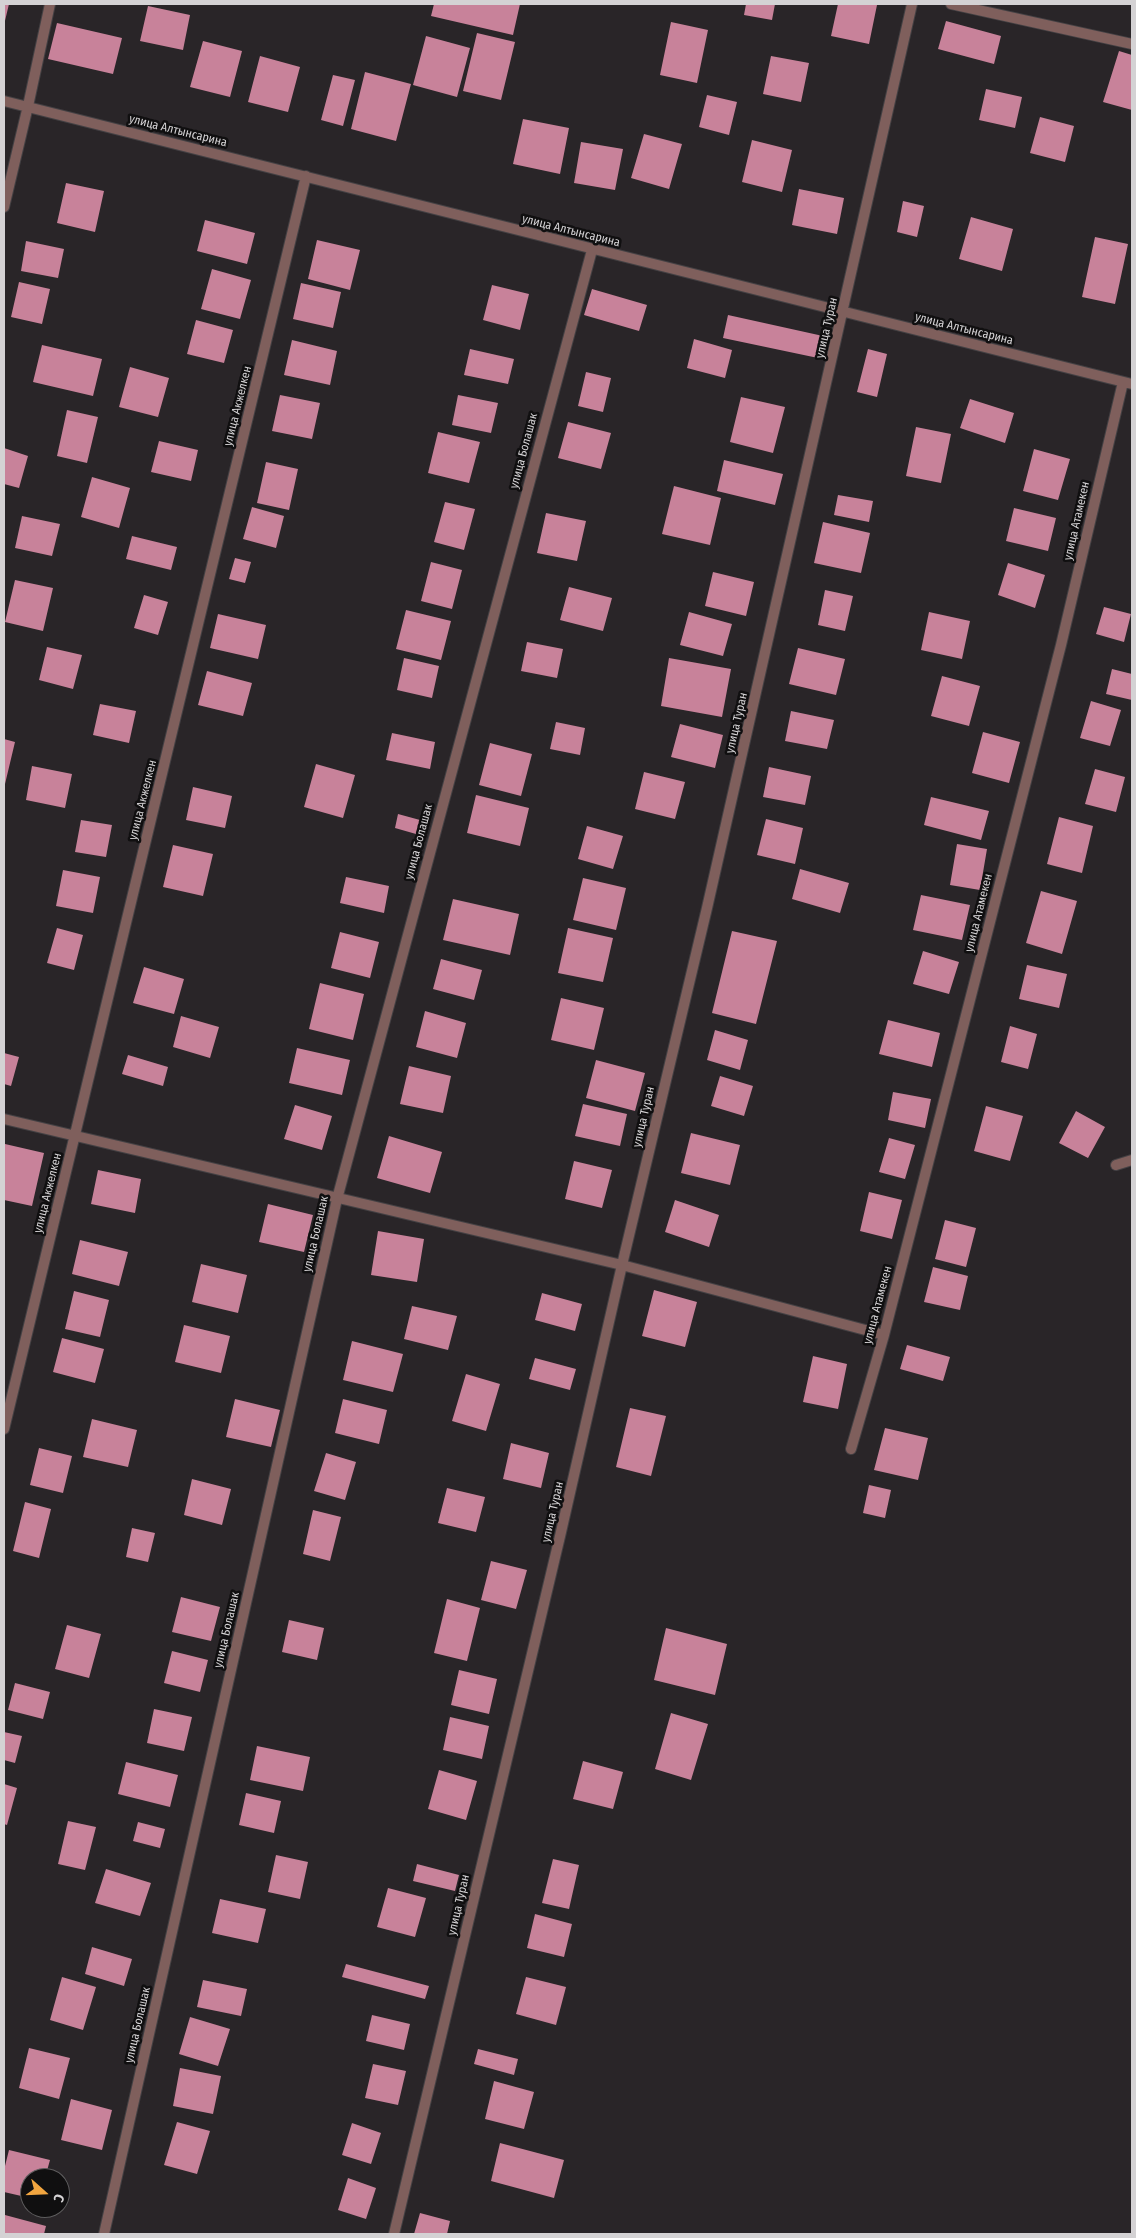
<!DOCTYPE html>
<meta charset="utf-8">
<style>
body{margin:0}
#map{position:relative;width:1136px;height:2238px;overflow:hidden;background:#292528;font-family:"Fira Sans Condensed",sans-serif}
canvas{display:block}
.frame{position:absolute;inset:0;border:5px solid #d4d2d4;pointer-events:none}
.north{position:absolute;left:20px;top:2168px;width:50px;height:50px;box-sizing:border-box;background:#100f10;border:1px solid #5e5d5e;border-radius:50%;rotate:110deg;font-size:14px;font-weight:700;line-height:20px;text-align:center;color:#d4d2d4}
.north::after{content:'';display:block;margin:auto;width:18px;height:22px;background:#f1a540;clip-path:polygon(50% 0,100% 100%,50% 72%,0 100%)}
</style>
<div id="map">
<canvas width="1136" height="2238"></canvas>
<div class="frame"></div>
<div class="north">С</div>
</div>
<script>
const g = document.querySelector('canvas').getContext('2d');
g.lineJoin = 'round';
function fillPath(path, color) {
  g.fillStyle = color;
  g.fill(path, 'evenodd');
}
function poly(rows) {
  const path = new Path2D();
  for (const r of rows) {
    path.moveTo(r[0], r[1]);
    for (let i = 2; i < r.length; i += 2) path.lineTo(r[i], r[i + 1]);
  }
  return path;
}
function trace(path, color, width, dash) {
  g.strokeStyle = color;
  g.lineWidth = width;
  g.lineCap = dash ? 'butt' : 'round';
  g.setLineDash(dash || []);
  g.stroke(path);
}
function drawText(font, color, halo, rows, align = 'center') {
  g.font = font + ' "Fira Sans Condensed",sans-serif';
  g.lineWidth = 5;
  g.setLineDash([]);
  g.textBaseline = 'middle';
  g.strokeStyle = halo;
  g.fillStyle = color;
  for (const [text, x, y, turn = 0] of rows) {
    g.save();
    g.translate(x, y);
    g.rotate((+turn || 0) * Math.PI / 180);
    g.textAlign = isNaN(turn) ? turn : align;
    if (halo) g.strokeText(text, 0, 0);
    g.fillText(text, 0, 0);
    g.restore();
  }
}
fillPath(poly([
 [4,4,9,4,4,25],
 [434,4,520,4,513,35,431,16],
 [746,4,775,4,772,20,744,15],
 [838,4,877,5,869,44,831,36],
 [148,6,190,15,183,50,140,41],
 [946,21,1001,36,994,64,938,49],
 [671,22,708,30,697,83,660,75],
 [57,23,122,38,113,74,48,59],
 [477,33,515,42,501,100,463,91],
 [426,36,470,48,457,97,413,85],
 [203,41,242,51,230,97,190,87],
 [1119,51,1132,55,1132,110,1103,102],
 [260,56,300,67,288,112,248,102],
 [771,56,809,63,801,102,763,94],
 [365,72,411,84,396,141,351,129],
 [333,75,355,80,343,126,321,120],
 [986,89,1022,97,1015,128,979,120],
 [707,95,737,102,729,135,699,127],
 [1040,117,1074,126,1065,162,1030,153],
 [523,119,569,128,560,174,513,164],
 [644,134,682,144,669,189,631,178],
 [752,140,792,150,782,192,742,182],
 [581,142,623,149,615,190,574,183],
 [66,183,104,191,95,232,57,223],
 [799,189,844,198,837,234,792,225],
 [903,201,924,206,917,237,897,232],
 [971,217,1013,229,1002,271,959,259],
 [205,220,255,233,247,264,197,251],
 [1095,237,1128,244,1115,304,1082,297],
 [317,240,360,250,350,290,308,279],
 [26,241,64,249,58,278,21,271],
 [212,269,251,280,240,319,201,309],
 [19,282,50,289,42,324,11,317],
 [301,283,341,292,333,328,293,319],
 [492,285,529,294,520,330,483,320],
 [592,289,647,305,639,331,584,315],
 [728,315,823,336,818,358,723,338],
 [196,320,233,330,224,363,187,354],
 [694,339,732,350,725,378,687,368],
 [292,340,337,351,330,385,284,375],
 [42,345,102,359,93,396,33,382],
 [470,349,514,359,508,384,464,375],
 [868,349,887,354,877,397,857,392],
 [130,367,169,378,158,417,119,407],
 [586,372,611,378,603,412,578,406],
 [280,395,320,403,312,439,272,431],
 [458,395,498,403,491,433,452,425],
 [741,397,785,407,773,453,730,442],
 [970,399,1014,413,1005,443,960,428],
 [67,410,98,417,87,463,57,456],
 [568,422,611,433,601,469,558,458],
 [916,427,951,434,941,483,906,476],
 [438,432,480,442,469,483,428,473],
 [159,441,198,450,191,481,151,472],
 [4,448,28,456,19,488,4,484],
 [1034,449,1070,459,1058,500,1023,491],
 [724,460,783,474,775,505,717,491],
 [266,462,298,469,289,510,257,503],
 [92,477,130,488,119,528,81,517],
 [674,486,721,498,710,545,662,534],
 [838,495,873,501,869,522,834,515],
 [445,502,475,509,464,550,434,542],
 [252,507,284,516,276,548,243,539],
 [1014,508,1056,518,1048,551,1006,541],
 [546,513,586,521,577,561,537,553],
 [22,516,60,524,52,556,15,548],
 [823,522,870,533,861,573,814,563],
 [132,536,177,547,171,570,126,559],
 [235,558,251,562,245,583,229,579],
 [431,562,462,570,452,609,421,601],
 [1008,563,1045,575,1035,608,998,595],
 [713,572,754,582,746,616,705,606],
 [15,580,53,588,43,631,5,622],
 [569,587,612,598,603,631,560,620],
 [825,590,853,596,845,631,818,625],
 [144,595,168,602,158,635,134,628],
 [1104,607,1131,614,1124,642,1096,634],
 [406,610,451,621,441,660,396,649],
 [689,612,732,624,723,656,680,645],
 [929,612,970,621,962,659,921,650],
 [218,614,266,625,258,659,210,648],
 [527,642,563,649,557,678,521,671],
 [47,647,82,655,73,689,39,680],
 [798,648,845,659,836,695,789,684],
 [404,658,439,666,432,698,397,690],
 [669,658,731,669,722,717,661,706],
 [1112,669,1132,674,1132,700,1106,694],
 [207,671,252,683,243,716,198,705],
 [942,676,980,686,969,726,931,716],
 [1091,701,1121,710,1110,746,1080,738],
 [100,704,136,711,129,743,93,735],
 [791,711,834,720,827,749,785,741],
 [556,722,585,728,580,755,550,749],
 [680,724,723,735,715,768,671,757],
 [983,732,1020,742,1009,783,972,773],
 [392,733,435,742,430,769,386,760],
 [4,739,15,742,5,784,4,784],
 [490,743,532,754,521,796,479,785],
 [316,764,355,775,343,818,304,807],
 [32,766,72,774,65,808,26,800],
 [769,767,811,776,805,805,763,797],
 [1095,769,1125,777,1116,812,1085,804],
 [644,772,685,782,675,819,635,809],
 [193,787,232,796,225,828,186,820],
 [476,795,529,808,520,846,467,833],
 [931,797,989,811,981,840,924,825],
 [398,814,420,820,416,834,395,828],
 [1059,817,1093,826,1082,873,1047,864],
 [766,819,803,828,795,864,757,855],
 [81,820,112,825,106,857,75,852],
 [587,826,623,836,613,869,578,859],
 [957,844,987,849,980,890,950,885],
 [173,845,213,854,203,896,163,887],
 [800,869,849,883,840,913,792,899],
 [63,870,100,877,93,913,56,906],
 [346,877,389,886,384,913,340,903],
 [583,878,626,888,616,930,573,920],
 [1041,891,1077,901,1062,954,1026,943],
 [921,895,970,905,962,940,913,930],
 [453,899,519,914,510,955,443,940],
 [57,928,83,935,74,970,47,963],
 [568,928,613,938,603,982,558,973],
 [732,931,777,941,756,1024,712,1013],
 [340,932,379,942,370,978,331,968],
 [923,951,959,962,949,994,913,984],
 [441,959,482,970,474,1000,433,989],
 [1027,965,1067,974,1059,1008,1019,999],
 [144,967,184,979,174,1014,133,1003],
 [320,983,364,994,353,1040,309,1029],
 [561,998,604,1008,594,1050,551,1040],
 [425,1011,466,1023,457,1058,416,1047],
 [181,1016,219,1027,210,1058,173,1047],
 [888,1020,940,1033,932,1067,879,1054],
 [1010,1026,1037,1034,1028,1069,1001,1062],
 [715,1030,748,1040,740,1070,707,1060],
 [297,1048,350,1060,342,1095,289,1083],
 [4,1053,19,1057,11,1086,4,1084],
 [128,1055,168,1067,163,1086,122,1074],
 [596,1060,645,1073,635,1111,586,1098],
 [409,1066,451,1076,443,1113,400,1104],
 [720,1076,753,1086,744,1116,711,1106],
 [893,1092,931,1099,925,1128,888,1120],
 [583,1104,627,1114,620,1146,575,1136],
 [295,1105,332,1116,322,1150,284,1139],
 [986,1106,1023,1116,1010,1161,974,1151],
 [1076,1111,1105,1127,1088,1158,1059,1143],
 [691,1133,740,1145,730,1185,681,1173],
 [389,1136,442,1152,430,1193,377,1178],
 [889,1138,915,1145,905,1179,879,1172],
 [5,1144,44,1153,32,1206,4,1200],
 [574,1161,612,1170,602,1208,565,1199],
 [98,1170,141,1179,135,1213,91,1204],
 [869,1192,902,1200,892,1239,860,1231],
 [675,1200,719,1215,709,1247,665,1232],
 [268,1204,313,1215,304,1252,259,1242],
 [945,1220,976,1228,966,1267,935,1259],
 [378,1231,424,1239,417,1282,371,1275],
 [80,1240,128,1252,119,1286,72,1274],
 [201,1264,247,1275,238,1313,192,1302],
 [933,1267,968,1276,960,1310,924,1302],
 [654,1290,697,1302,685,1347,642,1336],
 [74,1291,109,1300,100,1337,65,1329],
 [542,1293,582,1304,575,1331,535,1320],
 [412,1306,457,1316,448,1350,404,1339],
 [184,1325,230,1336,221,1373,175,1362],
 [62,1338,104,1349,95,1383,53,1372],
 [352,1341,403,1354,393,1392,343,1380],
 [907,1345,950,1357,943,1381,900,1369],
 [813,1356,847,1364,838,1409,803,1402],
 [535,1358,576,1369,570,1390,529,1379],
 [466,1374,500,1384,486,1431,452,1421],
 [235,1399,280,1410,271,1447,226,1437],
 [343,1399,387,1410,379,1444,335,1433],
 [630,1408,666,1416,651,1476,616,1467],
 [92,1419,137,1430,128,1467,83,1457],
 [885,1428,928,1438,918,1480,874,1470],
 [511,1443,549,1453,541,1488,503,1479],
 [39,1448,72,1456,63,1493,30,1485],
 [326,1453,356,1462,345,1500,314,1491],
 [192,1479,231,1489,222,1525,184,1515],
 [869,1485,891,1490,885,1518,863,1513],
 [447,1488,485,1497,476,1532,438,1523],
 [25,1502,51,1509,39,1558,13,1551],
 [313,1510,341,1517,330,1561,303,1554],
 [132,1528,155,1533,148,1562,126,1557],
 [491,1561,527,1570,516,1609,481,1600],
 [181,1597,220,1607,211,1641,172,1632],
 [447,1599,480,1608,467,1661,434,1653],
 [289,1620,324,1628,317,1660,282,1652],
 [67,1625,101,1634,89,1678,55,1669],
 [666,1628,727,1644,715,1695,654,1680],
 [172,1651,208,1660,200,1692,164,1683],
 [459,1670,497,1679,489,1714,451,1705],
 [15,1683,50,1692,43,1719,8,1710],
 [154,1709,192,1717,184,1751,147,1743],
 [671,1713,708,1724,691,1780,655,1769],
 [450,1717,489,1726,482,1759,443,1750],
 [4,1732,22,1736,15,1763,4,1760],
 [257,1746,310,1757,303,1791,250,1780],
 [583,1761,623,1772,613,1809,573,1799],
 [126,1762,178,1775,170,1807,118,1794],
 [439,1770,477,1781,466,1820,428,1809],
 [4,1784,17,1788,7,1825,4,1824],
 [246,1793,281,1801,274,1833,239,1825],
 [68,1821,96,1827,85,1870,58,1864],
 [138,1822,165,1829,160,1848,133,1841],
 [276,1855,308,1862,300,1899,268,1892],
 [553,1859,579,1865,569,1909,542,1903],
 [417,1864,459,1875,455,1891,413,1881],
 [106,1869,151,1883,140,1916,95,1903],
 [388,1888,426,1898,415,1937,377,1927],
 [220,1899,266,1909,258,1943,212,1933],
 [535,1914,572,1924,564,1957,527,1948],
 [92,1947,132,1959,124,1986,85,1974],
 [346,1964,429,1986,425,1999,342,1977],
 [62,1977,96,1987,83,2030,50,2020],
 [526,1977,566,1987,556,2025,516,2014],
 [203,1980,247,1989,241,2016,197,2007],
 [372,2015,410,2024,404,2050,366,2041],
 [190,2017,230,2029,218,2066,179,2054],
 [29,2048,70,2058,59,2099,19,2088],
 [478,2049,518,2059,514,2075,474,2064],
 [373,2064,406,2071,398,2105,365,2098],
 [180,2068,221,2076,213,2114,173,2106],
 [494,2081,534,2092,524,2129,485,2119],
 [71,2099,112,2110,102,2150,61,2140],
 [177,2122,210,2131,197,2174,164,2165],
 [352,2123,381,2133,371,2164,342,2155],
 [500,2143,564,2160,554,2198,491,2181],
 [9,2150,50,2160,45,2178,30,2178,30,2198,4,2192,4,2170],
 [348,2178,376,2188,366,2219,338,2210],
 [420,2213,450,2221,447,2234,414,2234],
 [5,2215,46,2226,44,2234,4,2234]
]), '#c8829a');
const service = poly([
 [1116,1165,1132,1160]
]);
const minor = poly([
 [951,4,1132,44],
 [4,101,1132,384],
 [4,207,28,106,50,4],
 [4,1119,622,1265,884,1335],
 [4,1429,306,176],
 [851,1449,884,1335,1061,645,1123,382],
 [104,2234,337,1199,592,250],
 [394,2234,561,1532,622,1265,707,908,912,4]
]);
trace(service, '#444144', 12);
trace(minor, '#444144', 12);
trace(service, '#7f5f5c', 10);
trace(minor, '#7f5f5c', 10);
drawText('12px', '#d4d2d4', '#100f10', [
 ["улица Алтынсарина",178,131,14],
 ["улица Алтынсарина",571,231,14],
 ["улица Туран",827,328,-77],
 ["улица Алтынсарина",964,329,14],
 ["улица Акжелкен",238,406,-76],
 ["улица Болашак",524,451,-75],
 ["улица Атамекен",1077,521,-77],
 ["улица Туран",737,723,-77],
 ["улица Акжелкен",143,800,-76],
 ["улица Болашак",419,842,-75],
 ["улица Атамекен",979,913,-76],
 ["улица Туран",644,1117,-77],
 ["улица Акжелкен",48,1193,-76],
 ["улица Болашак",316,1234,-77],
 ["улица Атамекен",878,1305,-75],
 ["улица Туран",553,1512,-77],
 ["улица Болашак",227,1630,-77],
 ["улица Туран",459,1905,-77],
 ["улица Болашак",138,2025,-77]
]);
</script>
